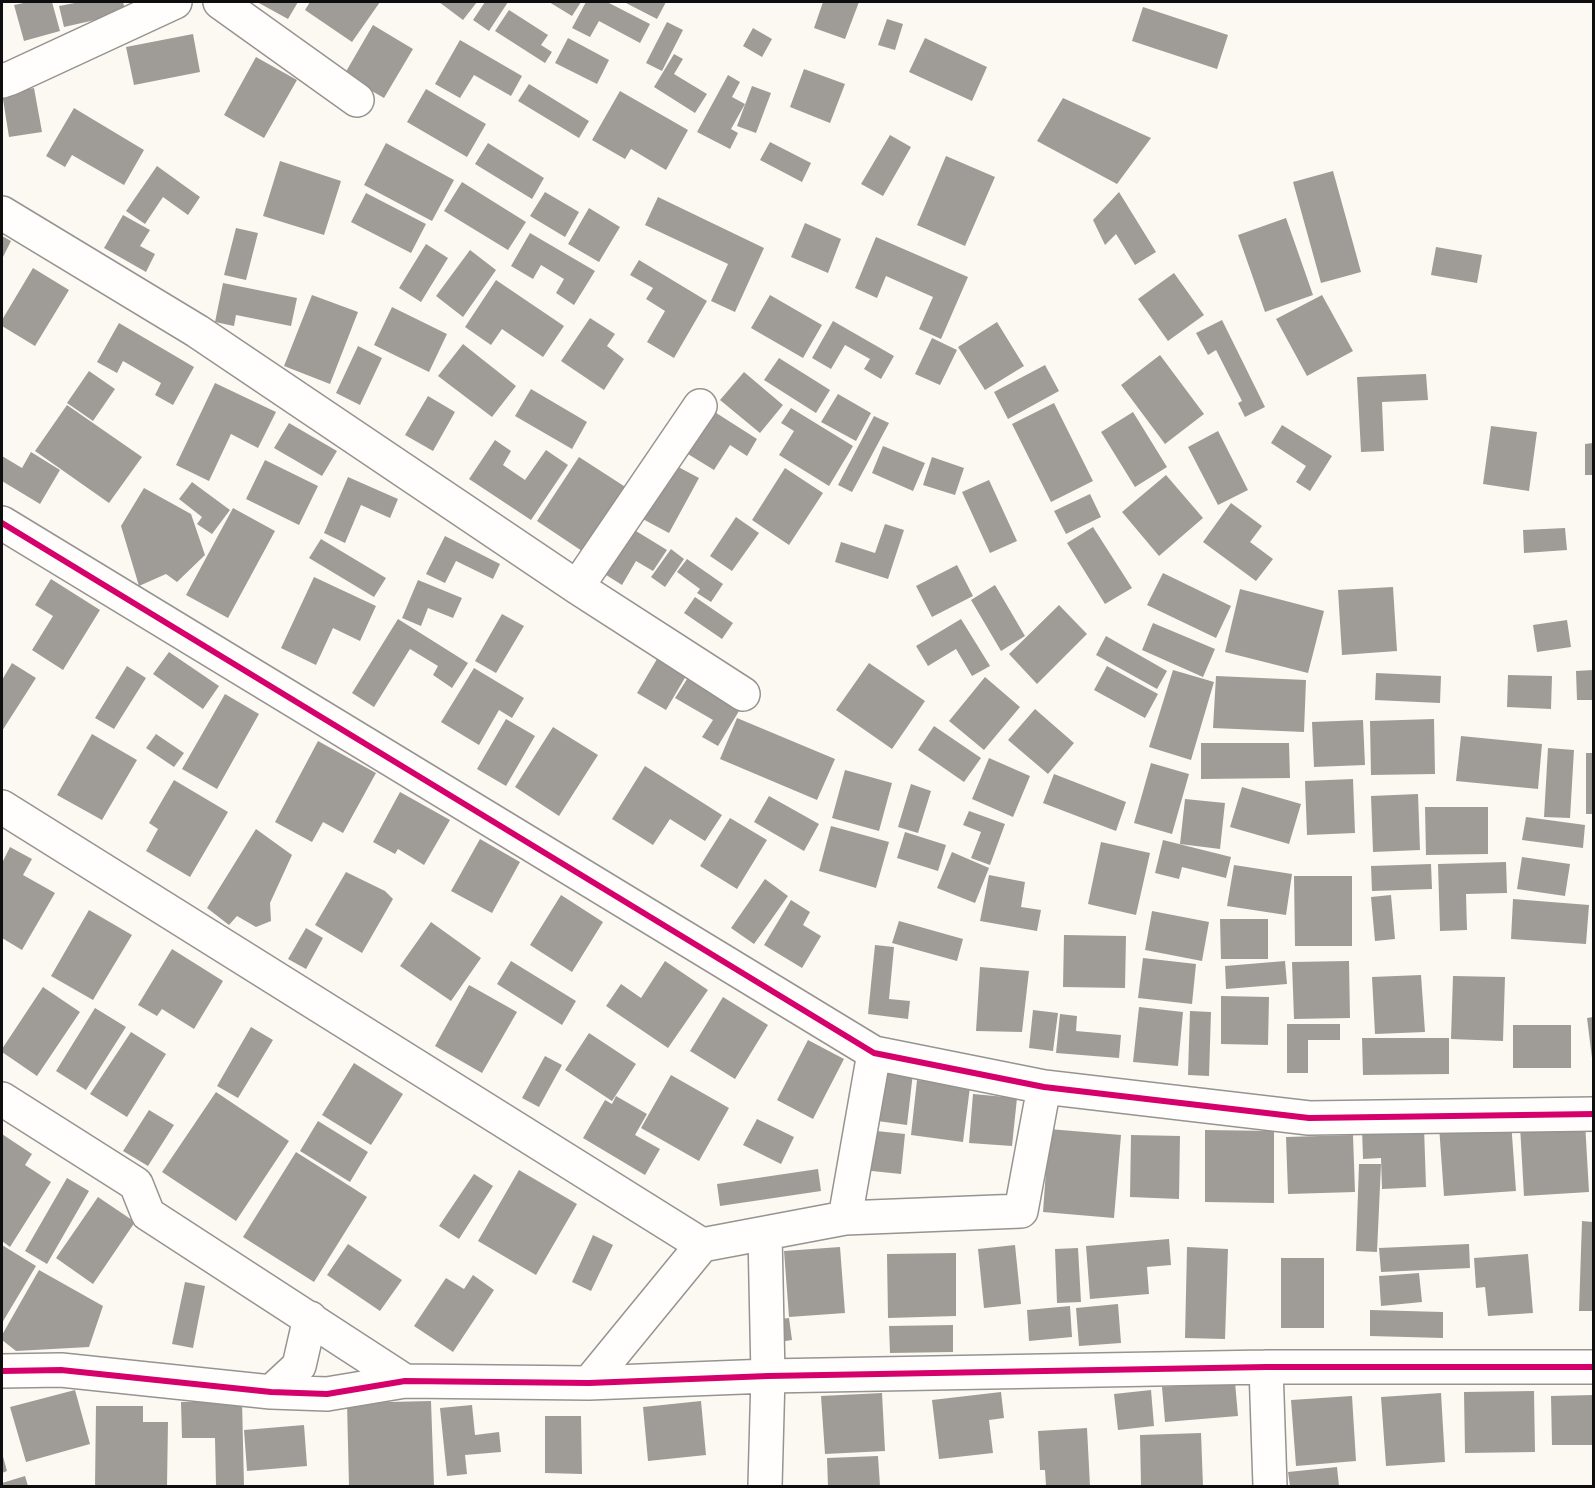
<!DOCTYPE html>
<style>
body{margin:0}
#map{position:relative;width:1595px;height:1488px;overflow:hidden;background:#fcf9f2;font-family:Lora,serif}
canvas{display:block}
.frame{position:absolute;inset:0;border:3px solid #0e0e0e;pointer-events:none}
</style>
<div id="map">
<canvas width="1595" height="1488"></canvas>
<div class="frame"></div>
</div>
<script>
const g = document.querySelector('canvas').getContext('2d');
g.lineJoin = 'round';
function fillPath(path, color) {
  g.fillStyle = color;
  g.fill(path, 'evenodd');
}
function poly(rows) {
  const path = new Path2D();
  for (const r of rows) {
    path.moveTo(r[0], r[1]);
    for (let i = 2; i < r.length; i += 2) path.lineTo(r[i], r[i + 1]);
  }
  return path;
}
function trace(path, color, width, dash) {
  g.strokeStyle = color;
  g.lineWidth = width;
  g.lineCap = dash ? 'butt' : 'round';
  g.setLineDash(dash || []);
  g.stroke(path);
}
fillPath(poly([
 [28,2,52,2,60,31,24,41,14,5],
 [80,2,123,2,126,13,64,27,59,6],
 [257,2,298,2,288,19],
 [310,2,380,2,352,42,305,10],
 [439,2,477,2,463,20],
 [485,2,508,2,489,31,473,20],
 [549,2,581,2,572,16],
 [586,2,607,2,650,24,640,43,599,21,590,37,572,28],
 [624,2,666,2,657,19],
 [823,2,859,2,845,39,814,28],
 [1143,7,1228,35,1217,69,1132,41],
 [509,10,548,35,541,45,552,52,545,63,495,31],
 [887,19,903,24,895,50,878,45],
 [667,22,683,30,662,71,646,63],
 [373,25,413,49,384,98,344,75],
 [753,28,772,39,762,57,743,46],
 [193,34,200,72,134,85,126,47],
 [568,38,609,60,597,84,555,63],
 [925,38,987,67,972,101,909,72],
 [460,40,522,76,511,96,474,75,460,98,435,84],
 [674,54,683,59,674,74,707,94,695,113,654,87],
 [256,57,297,80,264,138,224,115],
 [804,69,845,84,830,123,790,107],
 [728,75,740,82,732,97,745,104,731,129,738,133,730,149,697,132],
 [529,84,589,121,579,138,518,101],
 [752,86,771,93,756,133,737,126],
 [34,88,42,132,9,137,2,93],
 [426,89,486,124,467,157,407,122],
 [620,91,688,130,666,170,631,149,625,159,592,140],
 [1063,98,1151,138,1117,184,1037,141],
 [74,108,144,150,124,185,72,155,65,167,46,156],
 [890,135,911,147,883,196,861,184],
 [770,142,811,163,802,182,760,160],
 [386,143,454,180,432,221,364,185],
 [488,143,544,178,532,199,475,164],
 [946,156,995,177,965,246,917,225],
 [280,161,341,181,324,235,263,216],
 [157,166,200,197,188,215,163,197,145,224,126,211],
 [1333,171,1361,272,1321,283,1293,182],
 [462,182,526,222,508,250,444,211],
 [545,192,579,212,565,237,530,216],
 [1119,192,1156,252,1135,265,1116,234,1105,245,1093,220],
 [366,193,426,224,411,253,351,222],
 [658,197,764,248,735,312,711,301,728,264,645,225],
 [589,208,620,227,599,262,568,244],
 [123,215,150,230,140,246,155,254,146,272,104,248],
 [1286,218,1313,295,1265,312,1238,235],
 [805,223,841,239,828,273,791,257],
 [236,228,258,233,246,280,224,275],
 [530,233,595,271,574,305,556,293,564,279,541,265,533,279,511,266],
 [2,236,11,241,2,259],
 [876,237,968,277,941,339,919,329,933,297,886,276,877,298,855,288],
 [426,244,448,258,421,302,399,288],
 [1436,247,1482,255,1477,283,1431,275],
 [470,250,496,270,463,317,436,296],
 [639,260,707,301,674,358,647,342,665,311,646,299,653,288,630,275],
 [33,268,69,290,35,346,2,326,2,320],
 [1174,273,1204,315,1168,341,1138,299],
 [496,280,564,326,543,357,502,329,491,345,465,327],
 [223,283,297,298,291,326,236,315,234,326,215,322],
 [312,295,358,312,330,384,284,366],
 [770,295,822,325,803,358,751,328],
 [1322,295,1353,351,1307,376,1276,319],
 [392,307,447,334,429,372,374,345],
 [590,318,615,334,607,346,624,359,604,390,561,361],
 [1222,320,1265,407,1245,417,1238,403,1242,401,1216,350,1208,355,1196,333],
 [833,321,894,356,881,379,864,369,870,359,845,345,831,369,812,358],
 [997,322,1024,366,985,390,958,347],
 [119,323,194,367,173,405,155,395,161,383,123,361,117,373,97,362],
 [932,338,957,350,940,385,915,374],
 [463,344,516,386,492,417,438,376],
 [358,346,382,358,360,405,336,393],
 [1160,355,1204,414,1165,444,1121,385],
 [779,358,830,390,816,413,764,380],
 [1045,365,1059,391,1008,419,994,392],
 [89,371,115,389,93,421,67,403],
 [744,372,783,405,760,433,720,400],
 [1426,374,1428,400,1382,402,1384,451,1361,452,1357,377],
 [215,383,276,412,258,448,231,434,209,481,176,465],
 [531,389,587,422,572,449,515,416],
 [838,394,871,413,856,441,821,422],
 [428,396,455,412,433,451,405,435],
 [1054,403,1093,481,1051,502,1012,424],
 [67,405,142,457,109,503,35,451],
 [791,408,853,446,829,486,779,455,794,431,781,423],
 [710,409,757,439,747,456,730,445,714,470,683,451],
 [1133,412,1167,467,1135,487,1101,432],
 [874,416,889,423,852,492,838,485],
 [289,423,337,451,322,476,274,448],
 [1282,425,1332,456,1310,491,1296,482,1306,466,1271,443],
 [1491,426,1537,432,1529,491,1483,484],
 [1218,431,1248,490,1218,505,1188,447],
 [495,440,511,451,503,465,525,480,546,450,568,465,531,520,469,479],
 [1593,443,1593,475,1585,475,1585,444],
 [883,446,925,463,913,491,872,473],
 [31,452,60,470,40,504,2,481,2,456,22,468],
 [579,457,627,488,585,553,537,521],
 [932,457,964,468,955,495,923,485],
 [265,460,318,486,299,525,246,499],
 [669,462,699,478,669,533,639,517],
 [785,468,823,493,789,545,752,520],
 [1166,475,1203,518,1159,556,1122,512],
 [348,477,398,499,390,518,361,505,345,543,324,533],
 [989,480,1017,541,990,553,962,492],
 [192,482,230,510,212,534,197,524,202,517,179,499],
 [144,488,191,514,205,555,177,582,166,574,139,586,121,526],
 [1090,494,1101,517,1066,534,1054,511],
 [1231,503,1262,526,1250,542,1273,559,1256,581,1203,542],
 [233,508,275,531,228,618,186,595],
 [736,517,759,533,732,571,710,556],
 [885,524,904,530,888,579,835,562,841,542,875,553],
 [1093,527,1132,588,1105,604,1067,543],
 [631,528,667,550,653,571,636,561,622,585,603,573],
 [1565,528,1567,550,1524,553,1523,530],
 [445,536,500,564,493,579,456,561,445,583,426,574],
 [321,539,386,578,374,597,309,558],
 [671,549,684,559,665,587,651,577],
 [687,559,723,584,711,602,697,593,700,589,677,572],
 [957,565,973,596,932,617,916,586],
 [1163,573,1231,606,1216,638,1147,605],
 [314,577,376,606,360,641,333,628,316,665,281,648],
 [51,579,100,610,63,670,32,650,53,616,35,605],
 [418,580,462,598,453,618,428,608,421,626,402,618],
 [995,585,1025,636,1001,651,971,600],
 [1393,587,1397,651,1342,655,1338,590],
 [1240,589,1324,611,1308,673,1225,652],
 [695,597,733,623,722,639,684,613],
 [1059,605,1087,634,1037,684,1009,654],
 [502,614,524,626,496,673,475,661],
 [398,619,468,663,452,688,433,675,438,666,410,649,374,707,352,693],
 [961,619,990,666,972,676,956,649,928,666,916,646],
 [1567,620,1571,647,1537,652,1533,625],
 [1153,623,1215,649,1203,677,1142,650],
 [1106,636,1167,671,1157,689,1096,655],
 [169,652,219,686,203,709,153,674],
 [657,659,686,676,666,710,637,693],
 [12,663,36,678,2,731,2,680],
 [869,663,925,701,892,749,836,710],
 [127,666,146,678,114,729,95,718],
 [1107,666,1158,694,1145,718,1094,690],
 [474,668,524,698,512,718,499,710,479,745,441,722],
 [1173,670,1214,682,1191,760,1149,747],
 [1593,670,1593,700,1577,700,1576,671],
 [1376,673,1441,676,1440,703,1375,700],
 [1508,675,1552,676,1551,709,1507,707],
 [1216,676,1306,680,1304,732,1213,728],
 [985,677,1020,707,984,750,949,721],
 [687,679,739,711,718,746,702,737,713,720,675,698],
 [225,694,259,714,217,789,182,769],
 [1035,709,1074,743,1048,774,1008,740],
 [737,718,835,759,817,800,720,759],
 [506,719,535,736,506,786,477,769],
 [1434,719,1435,774,1371,775,1370,721],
 [1363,720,1365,765,1314,767,1312,722],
 [934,726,981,758,964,782,918,750],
 [553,727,598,755,559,816,515,787],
 [92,734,137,760,102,820,57,795],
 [156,734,184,753,174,767,146,748],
 [1461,736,1542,744,1538,789,1456,781],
 [318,741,376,773,343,833,323,822,312,842,275,822],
 [1201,743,1289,743,1290,778,1201,779],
 [1548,748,1574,750,1570,818,1544,817],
 [1586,753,1593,753,1593,814,1586,814],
 [989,758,1030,776,1013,817,972,799],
 [1151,763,1189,774,1172,834,1134,823],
 [645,766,722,815,705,841,670,819,653,845,612,819],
 [845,770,892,783,879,831,832,818],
 [1054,774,1126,802,1116,831,1043,803],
 [1353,779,1355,833,1307,835,1305,781],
 [174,780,228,812,190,877,146,851,158,829,149,823],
 [911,784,931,791,918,833,898,827],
 [1242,787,1301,804,1289,844,1230,827],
 [400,792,450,820,424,865,398,849,395,854,373,842],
 [1418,794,1420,850,1373,852,1371,796],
 [769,796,819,824,804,851,754,822],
 [1185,799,1225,803,1220,849,1180,844],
 [1425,807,1488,807,1488,854,1426,855],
 [969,811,1005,824,990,865,971,858,981,832,963,825],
 [1526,817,1585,825,1583,848,1522,840],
 [730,818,767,840,737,889,700,866],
 [831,826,889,842,876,888,819,871],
 [256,829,292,855,270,903,271,921,256,927,237,916,229,925,207,908],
 [905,832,946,845,938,871,897,858],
 [480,839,520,862,492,913,451,891],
 [1163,840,1231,857,1226,878,1182,867,1179,879,1155,873],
 [1101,842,1150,853,1136,915,1088,904],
 [10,847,32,859,23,875,55,893,22,950,2,938,2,863],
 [952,852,989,868,975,903,937,888],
 [1522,857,1570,864,1565,896,1517,889],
 [1506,862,1507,893,1466,894,1467,930,1440,931,1438,864],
 [1431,864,1432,889,1372,891,1371,866],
 [1234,865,1292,874,1286,915,1227,906],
 [346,872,385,891,393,899,362,953,315,925],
 [989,875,1025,882,1021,907,1041,910,1037,931,980,921],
 [1294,876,1352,876,1352,946,1295,946],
 [765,879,788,896,754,944,731,928],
 [561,895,603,922,572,972,530,945],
 [1391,895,1395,939,1375,941,1371,897],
 [1513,899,1589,905,1586,944,1511,939],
 [791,900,810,912,803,925,821,936,802,968,764,945],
 [89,910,132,935,93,1000,51,976],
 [1152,911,1209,922,1202,961,1145,950],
 [1220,919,1268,919,1268,959,1221,959],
 [899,921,963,939,957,961,892,943],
 [431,922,481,958,451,1001,400,966],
 [306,928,323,938,306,969,288,959],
 [1064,935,1126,936,1125,988,1063,987],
 [875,945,894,947,889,999,910,1001,908,1019,868,1014],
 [172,949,223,981,194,1029,162,1009,157,1016,138,1005],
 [1143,958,1196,964,1192,1004,1138,998],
 [511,961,576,1001,562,1025,497,984],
 [665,961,708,990,668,1048,606,1006,621,984,641,998],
 [1285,961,1287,984,1226,989,1225,966],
 [1349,961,1350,1018,1294,1019,1292,962],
 [980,967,1029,971,1022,1032,976,1031],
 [1421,975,1425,1032,1375,1034,1372,977],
 [1453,976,1505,977,1503,1041,1451,1039],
 [469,985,517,1012,482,1073,435,1046],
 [43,987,80,1012,37,1076,2,1052,2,1049],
 [1221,996,1269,997,1268,1045,1221,1044],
 [723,997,768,1025,735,1079,690,1051],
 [1139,1007,1183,1012,1178,1066,1133,1062],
 [95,1008,126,1027,86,1090,56,1071],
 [1033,1010,1058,1013,1053,1051,1029,1048],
 [1190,1011,1211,1012,1209,1076,1188,1075],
 [1060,1014,1077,1016,1076,1031,1121,1035,1119,1058,1056,1053],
 [1593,1017,1593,1058,1592,1058,1587,1018],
 [1287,1024,1340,1024,1340,1040,1308,1040,1308,1073,1287,1073],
 [1513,1025,1571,1025,1571,1068,1513,1068],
 [251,1027,273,1040,238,1098,217,1086],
 [131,1032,166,1054,127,1117,90,1094],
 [589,1033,636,1064,612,1101,565,1070],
 [1362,1038,1449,1038,1449,1074,1363,1075],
 [808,1040,844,1059,813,1119,777,1100],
 [545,1056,562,1065,539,1107,522,1098],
 [354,1063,403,1094,371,1145,322,1115],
 [877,1069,913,1073,907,1125,870,1120],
 [671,1075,729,1108,699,1161,641,1128],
 [917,1080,970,1087,963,1142,911,1135],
 [216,1092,289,1141,236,1221,162,1172],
 [973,1094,1017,1098,1012,1146,969,1143],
 [616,1096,647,1114,635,1135,660,1149,645,1175,583,1138,605,1100,612,1104],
 [149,1110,174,1125,148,1166,123,1151],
 [757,1119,794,1137,781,1164,743,1145],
 [318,1121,368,1152,350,1182,300,1151],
 [1511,1121,1516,1191,1444,1196,1439,1126],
 [1585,1122,1589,1192,1524,1196,1520,1126],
 [1424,1127,1426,1187,1382,1189,1381,1158,1363,1159,1362,1129],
 [1049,1129,1121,1135,1114,1218,1043,1212],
 [867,1130,905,1134,901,1174,862,1170],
 [1205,1130,1274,1131,1274,1203,1205,1202],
 [2,1134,32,1154,25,1165,51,1182,10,1247,2,1241],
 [1131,1135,1180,1136,1179,1199,1130,1197],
 [1353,1135,1355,1192,1288,1194,1286,1137],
 [296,1152,367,1197,314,1282,243,1237],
 [1359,1164,1381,1164,1377,1252,1356,1251],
 [818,1169,821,1191,720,1206,717,1184],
 [519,1170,577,1204,536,1275,478,1241],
 [474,1174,493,1186,459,1239,439,1226],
 [67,1178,89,1191,47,1264,25,1251],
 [98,1197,135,1222,93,1284,56,1258],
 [1582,1221,1593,1222,1593,1311,1579,1311],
 [593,1235,613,1245,591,1291,572,1282],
 [1169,1239,1171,1265,1147,1267,1149,1294,1090,1299,1086,1246],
 [348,1244,402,1280,380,1311,327,1275],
 [1469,1244,1470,1268,1381,1272,1379,1248],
 [2,1245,36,1266,2,1323],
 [1015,1245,1021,1304,984,1308,978,1249],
 [840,1247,845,1313,789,1317,784,1251],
 [1187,1247,1228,1249,1225,1339,1185,1338],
 [1078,1248,1081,1302,1057,1303,1055,1249],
 [956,1253,956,1316,888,1318,887,1254],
 [1528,1254,1533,1313,1488,1316,1485,1287,1476,1288,1474,1258],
 [1281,1258,1324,1258,1324,1328,1281,1328],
 [39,1270,103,1306,89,1347,16,1351,2,1340,2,1335],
 [1419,1273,1422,1302,1381,1306,1379,1276],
 [473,1275,494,1290,453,1352,414,1326,446,1278,464,1289],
 [185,1282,205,1286,193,1348,172,1344],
 [1118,1304,1121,1343,1079,1346,1076,1308],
 [1070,1306,1072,1337,1029,1341,1027,1310],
 [1370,1310,1443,1312,1443,1338,1370,1336],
 [789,1318,792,1340,773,1343,771,1320],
 [953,1325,953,1352,890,1353,889,1326],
 [1235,1382,1238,1416,1165,1422,1162,1387],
 [75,1390,90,1444,26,1462,10,1407],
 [1151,1390,1154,1426,1118,1430,1114,1394],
 [1534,1391,1535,1452,1465,1453,1464,1392],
 [1001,1392,1004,1418,989,1420,993,1453,939,1459,932,1400],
 [882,1393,885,1451,825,1454,821,1396],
 [1441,1393,1445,1462,1386,1466,1381,1397],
 [1593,1395,1593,1445,1552,1445,1551,1396],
 [1352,1396,1356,1461,1296,1466,1291,1400],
 [242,1401,244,1486,216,1486,215,1438,182,1438,181,1402],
 [431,1401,434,1486,349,1486,347,1403],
 [701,1401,706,1455,648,1461,643,1407],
 [472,1405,475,1435,499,1432,501,1452,465,1455,467,1474,447,1476,440,1408],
 [96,1406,143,1406,143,1422,168,1422,167,1486,95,1486],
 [545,1416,581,1416,582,1474,545,1473],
 [304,1425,307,1466,247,1471,244,1430],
 [1087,1428,1090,1486,1046,1486,1045,1470,1040,1470,1038,1431],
 [1201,1433,1203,1486,1141,1486,1140,1435],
 [2,1453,7,1471,2,1473],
 [878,1456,880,1486,828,1486,827,1458],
 [1337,1467,1339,1486,1290,1486,1288,1472],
 [25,1476,28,1486,2,1486,2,1483]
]), '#9f9c98');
const street = poly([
 [220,2,357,100],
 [2,81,11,78,175,2],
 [2,213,197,331,577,587,743,694],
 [2,523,874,1053,1044,1087,1309,1118,1594,1114],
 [577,587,700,406],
 [2,807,702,1245,845,1218,1021,1211,1044,1087],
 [2,1099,136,1184,148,1214,405,1381],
 [845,1218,874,1053],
 [765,1234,768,1376,765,1486],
 [1266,1367,1270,1486],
 [2,1371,61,1370,271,1392,327,1394,405,1381,589,1383,768,1376,1266,1367,1594,1367],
 [589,1383,702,1245],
 [271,1392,299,1366,310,1318]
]);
trace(street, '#959491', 36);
trace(street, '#fffefd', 33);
trace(poly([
 [2,523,874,1053,1044,1087,1309,1118,1594,1114],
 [2,1371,61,1370,271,1392,327,1394,405,1381,589,1383,768,1376,1266,1367,1594,1367]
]), '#d6006c', 6);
</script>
